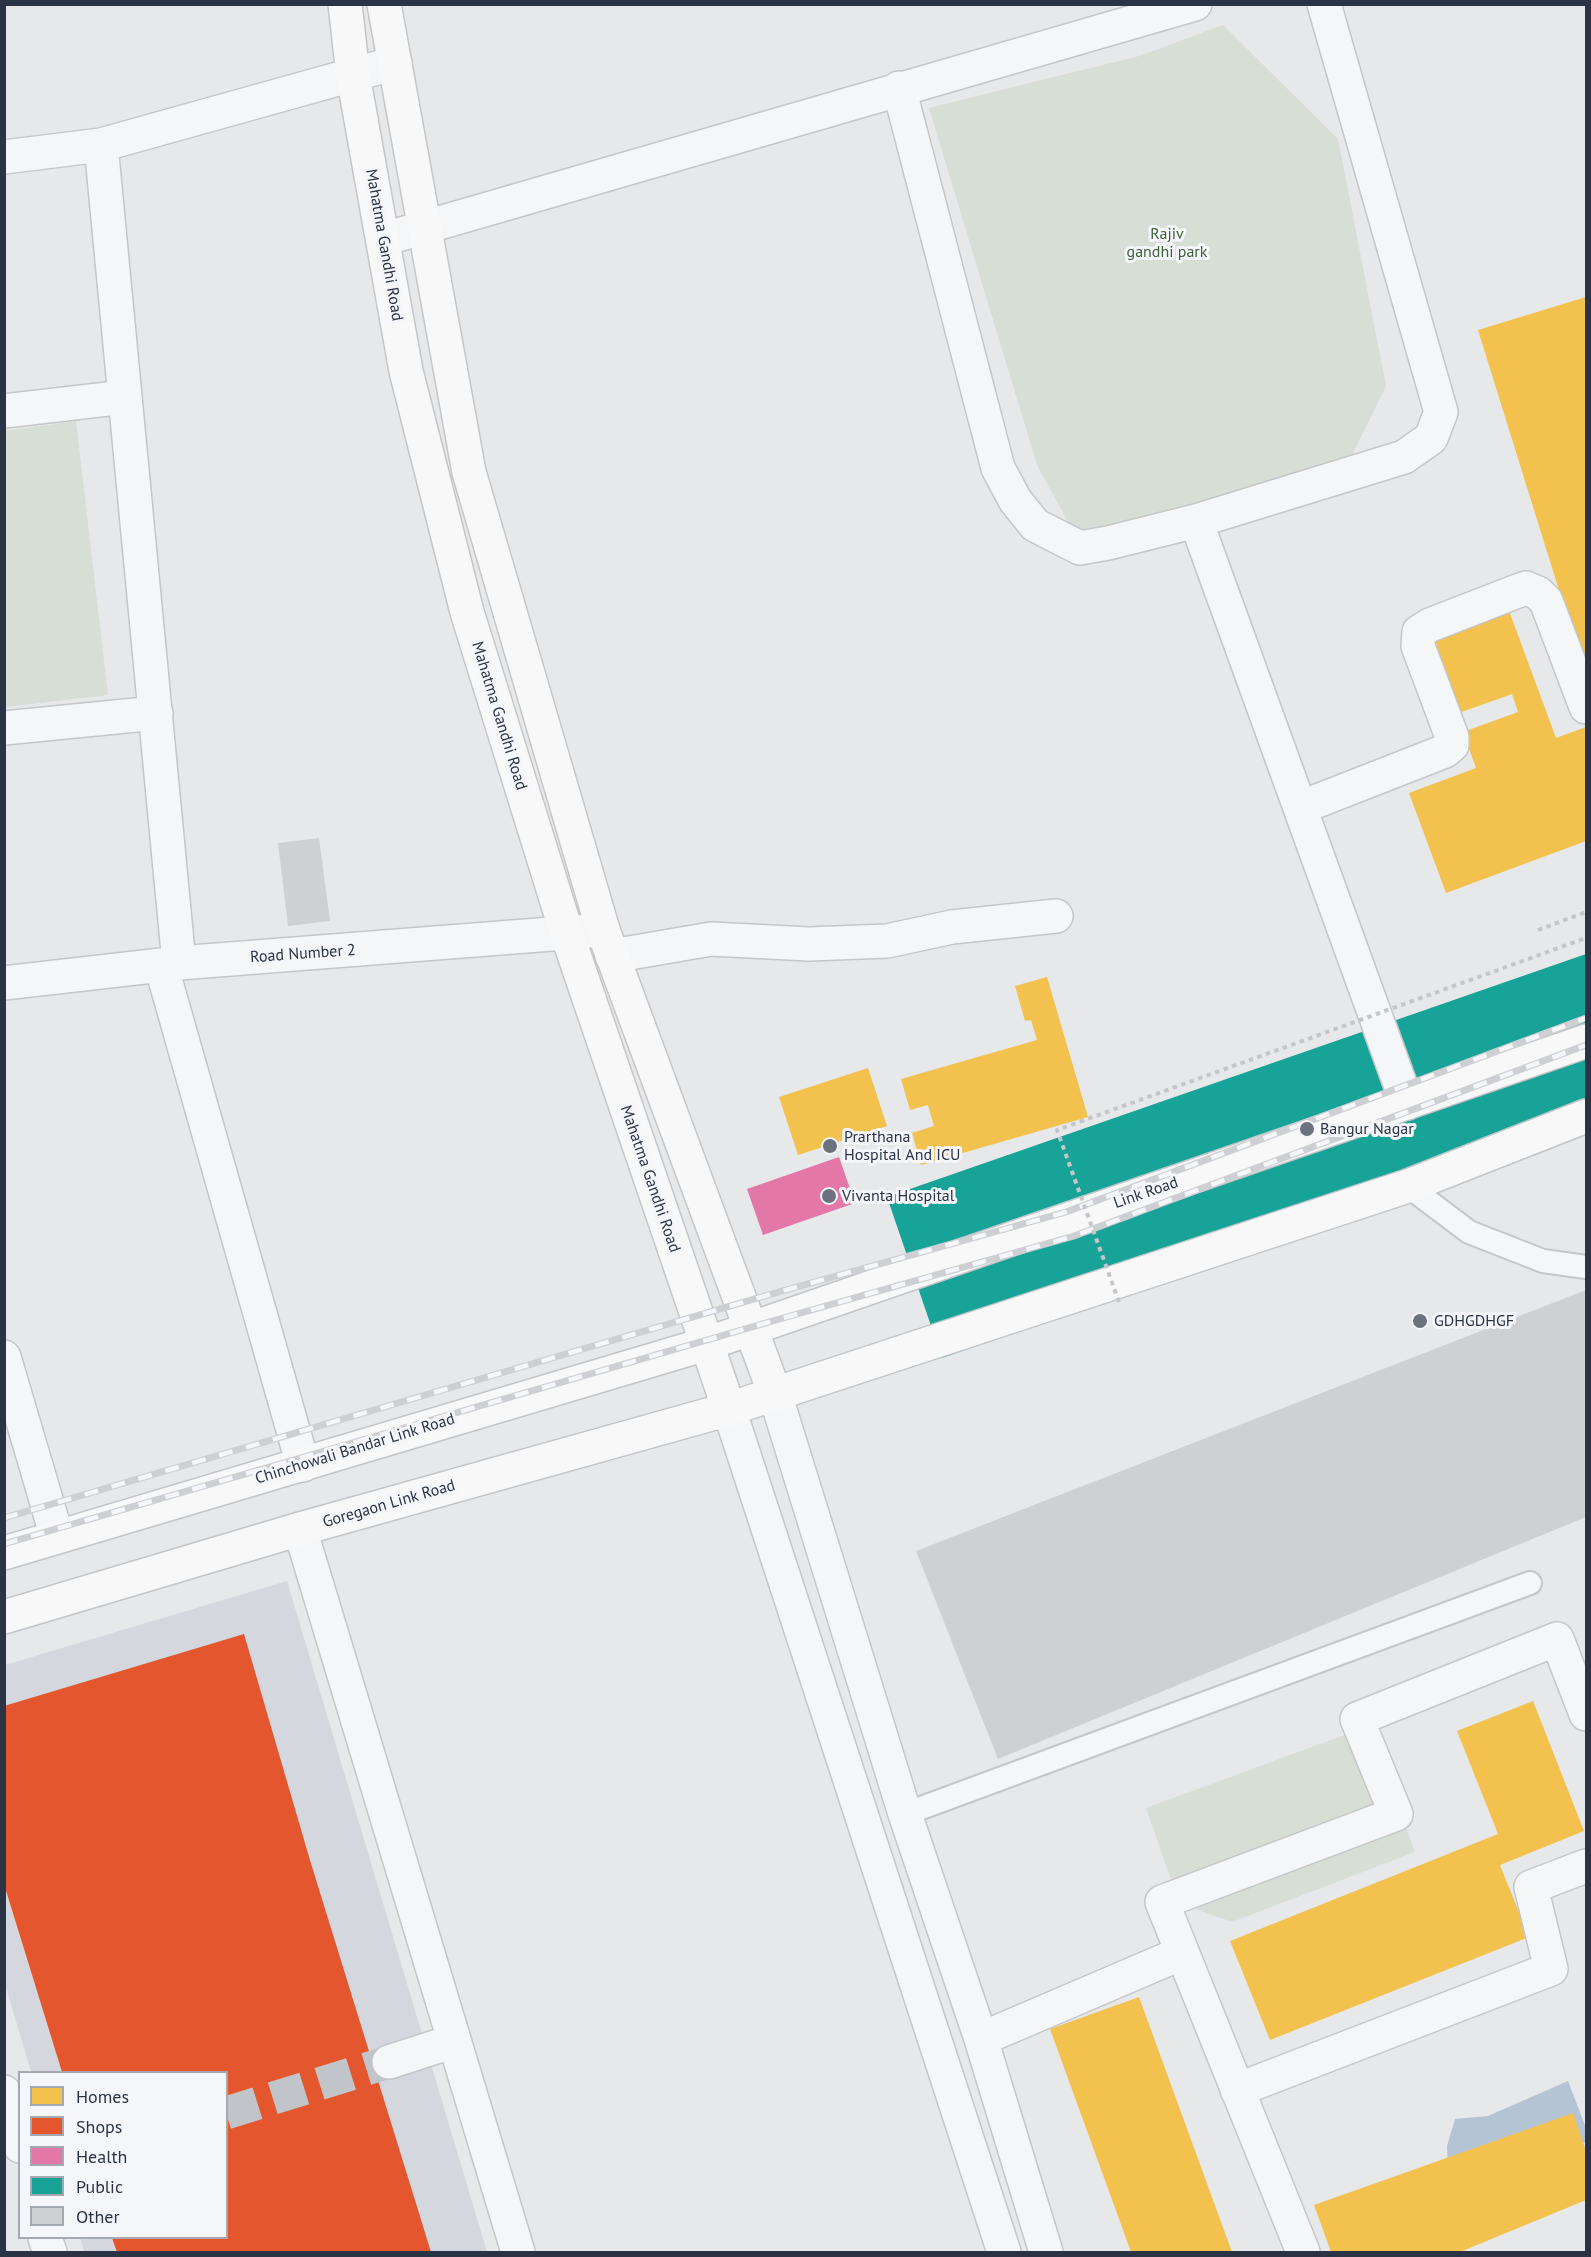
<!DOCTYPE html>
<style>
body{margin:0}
#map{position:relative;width:1591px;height:2257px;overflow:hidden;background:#e6e8ea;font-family:"PT Sans",sans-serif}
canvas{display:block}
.frame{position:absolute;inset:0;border:6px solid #2b3445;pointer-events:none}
.legend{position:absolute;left:18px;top:2071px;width:210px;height:168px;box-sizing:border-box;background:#f4f6f9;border:2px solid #a4a8b1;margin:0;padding:8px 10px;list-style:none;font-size:18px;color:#2b3445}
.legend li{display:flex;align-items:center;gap:12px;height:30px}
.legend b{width:30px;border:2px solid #a4a8b1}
</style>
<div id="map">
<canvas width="1591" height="2257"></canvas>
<div class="frame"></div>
<ul class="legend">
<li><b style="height:16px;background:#f2c14e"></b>Homes</li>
<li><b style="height:16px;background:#e4572e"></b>Shops</li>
<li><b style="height:16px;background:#e377a8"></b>Health</li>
<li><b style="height:16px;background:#17a398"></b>Public</li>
<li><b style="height:16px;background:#ced0d3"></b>Other</li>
</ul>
</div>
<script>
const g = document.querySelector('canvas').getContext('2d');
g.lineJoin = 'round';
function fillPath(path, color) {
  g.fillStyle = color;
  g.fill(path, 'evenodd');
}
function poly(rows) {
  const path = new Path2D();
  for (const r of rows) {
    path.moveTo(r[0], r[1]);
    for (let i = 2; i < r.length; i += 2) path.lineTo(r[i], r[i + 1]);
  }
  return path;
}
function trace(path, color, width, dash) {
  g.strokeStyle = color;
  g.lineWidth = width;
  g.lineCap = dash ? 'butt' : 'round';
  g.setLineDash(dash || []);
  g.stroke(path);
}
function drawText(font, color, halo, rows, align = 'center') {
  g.font = font + ' "PT Sans",sans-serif';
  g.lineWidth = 6;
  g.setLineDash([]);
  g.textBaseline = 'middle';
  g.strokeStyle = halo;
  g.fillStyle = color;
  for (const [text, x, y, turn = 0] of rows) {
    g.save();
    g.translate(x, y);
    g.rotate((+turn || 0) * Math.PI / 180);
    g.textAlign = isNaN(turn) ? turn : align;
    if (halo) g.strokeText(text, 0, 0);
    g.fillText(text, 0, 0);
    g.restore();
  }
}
fillPath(poly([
 [287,1581,487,2252,84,2252,80,2238,226,2238,226,2072,31,2072,5,1984,5,1665]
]), '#d4d7dd');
fillPath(poly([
 [1223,25,1338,139,1386,386,1337,486,1199,517,1073,531,1037,465,929,108,1139,56],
 [76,421,108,695,5,707,5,431],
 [1369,1726,1415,1852,1232,1922,1179,1903,1146,1808]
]), '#d6ded6');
fillPath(poly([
 [1568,2081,1586,2128,1586,2142,1459,2188,1448,2168,1447,2146,1455,2119,1488,2116]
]), '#b4c4d5');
fillPath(poly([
 [1586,297,1586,677,1478,330],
 [1508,608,1556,738,1586,727,1586,841,1446,893,1409,793,1476,768,1463,732,1518,712,1512,694,1456,714,1428,638],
 [1047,977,1088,1117,921,1165,912,1133,934,1126,928,1105,910,1110,901,1079,1037,1040,1031,1020,1025,1021,1015,986],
 [868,1068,887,1126,798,1155,779,1097],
 [1533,1701,1584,1831,1500,1865,1529,1937,1270,2040,1230,1941,1498,1834,1457,1731],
 [274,1740,309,1857,23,1945,4,1884,4,1822],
 [1139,1997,1232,2252,1131,2252,1050,2029],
 [1573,2113,1586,2151,1586,2200,1460,2252,1331,2252,1314,2205]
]), '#f2c14e');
fillPath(poly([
 [244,1634,309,1857,431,2252,117,2252,112,2238,226,2238,226,2072,62,2072,4,1884,4,1706]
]), '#e4572e');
fillPath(poly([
 [839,1157,855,1203,763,1235,747,1189]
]), '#e377a8');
fillPath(poly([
 [1586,954,1586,1134,942,1358,887,1197]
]), '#17a398');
fillPath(poly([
 [319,838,330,921,288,926,278,843],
 [1586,1290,1586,1517,998,1759,916,1551]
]), '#ced0d3');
trace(poly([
 [226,2113,389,2062]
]), '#c1c4c9', 33, [33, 16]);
const lane = poly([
 [1408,1186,1469,1232,1543,1261,1586,1267],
 [905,1814,1530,1583]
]);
const street = poly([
 [899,88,998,468,1015,500,1035,525,1080,548,1108,543,1196,521,1404,457,1431,438,1441,412,1324,4],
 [101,145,179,963],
 [4,157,101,145,395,63],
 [384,239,1195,4],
 [4,411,125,397],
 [1196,521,1407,1103],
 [4,728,156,713],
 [1302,807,1445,751,1452,745,1452,737,1418,646,1419,632,1430,625,1515,592,1526,588,1538,593,1546,601,1586,707],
 [612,956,711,939,809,944,887,941,952,927,1056,916],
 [161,965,303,1465],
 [4,983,179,963,603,930],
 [4,1357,57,1537],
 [775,1394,905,1814,981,2039,1046,2252],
 [729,1409,1004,2252],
 [300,1529,518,2252],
 [981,2039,1182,1953],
 [389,2062,454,2041],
 [1237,2090,1551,1969,1531,1887,1586,1866],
 [4,2092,20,2146],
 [45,2238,50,2252],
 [1303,2252,1162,1902,1396,1814,1357,1719,1557,1639,1586,1714]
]);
const secondary = poly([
 [345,4,353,75,406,371,467,612,567,934,729,1409],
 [384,4,469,472,603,930,775,1394]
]);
const primary = poly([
 [4,1553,706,1344,1586,1041],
 [4,1617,300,1529,729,1409,1408,1186,1586,1116]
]);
trace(lane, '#c4c6c8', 26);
trace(street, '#c4c6c8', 36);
trace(secondary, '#c4c6c8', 36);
trace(primary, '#c2c5c8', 36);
trace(poly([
 [1538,930,1586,912]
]), '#c5c6ca', 4, [4.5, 4.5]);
trace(lane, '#f5f6f7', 22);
trace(street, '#f5f6f7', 33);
trace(secondary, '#f8f8f8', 33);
trace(primary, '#f8f8f8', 33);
const rail = poly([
 [4,1518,768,1295,1066,1212,1586,1018],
 [4,1544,776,1320,1074,1236,1586,1045]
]);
trace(rail, '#cecfd2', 7);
trace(rail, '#f4f6f9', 4.5, [14]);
trace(poly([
 [1119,1302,1057,1130,1586,938]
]), '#c5c6ca', 4, [4.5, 4.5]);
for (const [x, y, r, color] of [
 [1307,1129,8,"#6c737f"],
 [830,1146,8,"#6c737f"],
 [829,1196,8,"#6c737f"],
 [1420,1321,8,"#6c737f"]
]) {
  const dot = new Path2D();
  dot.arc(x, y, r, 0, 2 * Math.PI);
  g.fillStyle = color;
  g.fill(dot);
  trace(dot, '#f4f6f9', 2);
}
drawText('16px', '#3f6138', '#f4f6f9', [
 ["Rajiv",1167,234],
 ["gandhi park",1167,252]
]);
drawText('16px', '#2b3445', '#f4f6f9', [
 ["Mahatma Gandhi Road",384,245,80],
 ["Mahatma Gandhi Road",499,716,73],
 ["Road Number 2",303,954,-4],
 ["Mahatma Gandhi Road",650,1179,71],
 ["Link Road",1146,1193,-19],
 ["Chinchowali Bandar Link Road",355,1449,-17],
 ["Goregaon Link Road",389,1504,-16]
]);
drawText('16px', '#2b3445', '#f4f6f9', [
 ["Bangur Nagar",1320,1129],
 ["Prarthana",844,1137],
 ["Hospital And ICU",844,1155],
 ["Vivanta Hospital",842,1196],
 ["GDHGDHGF",1434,1321]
], 'left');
</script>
